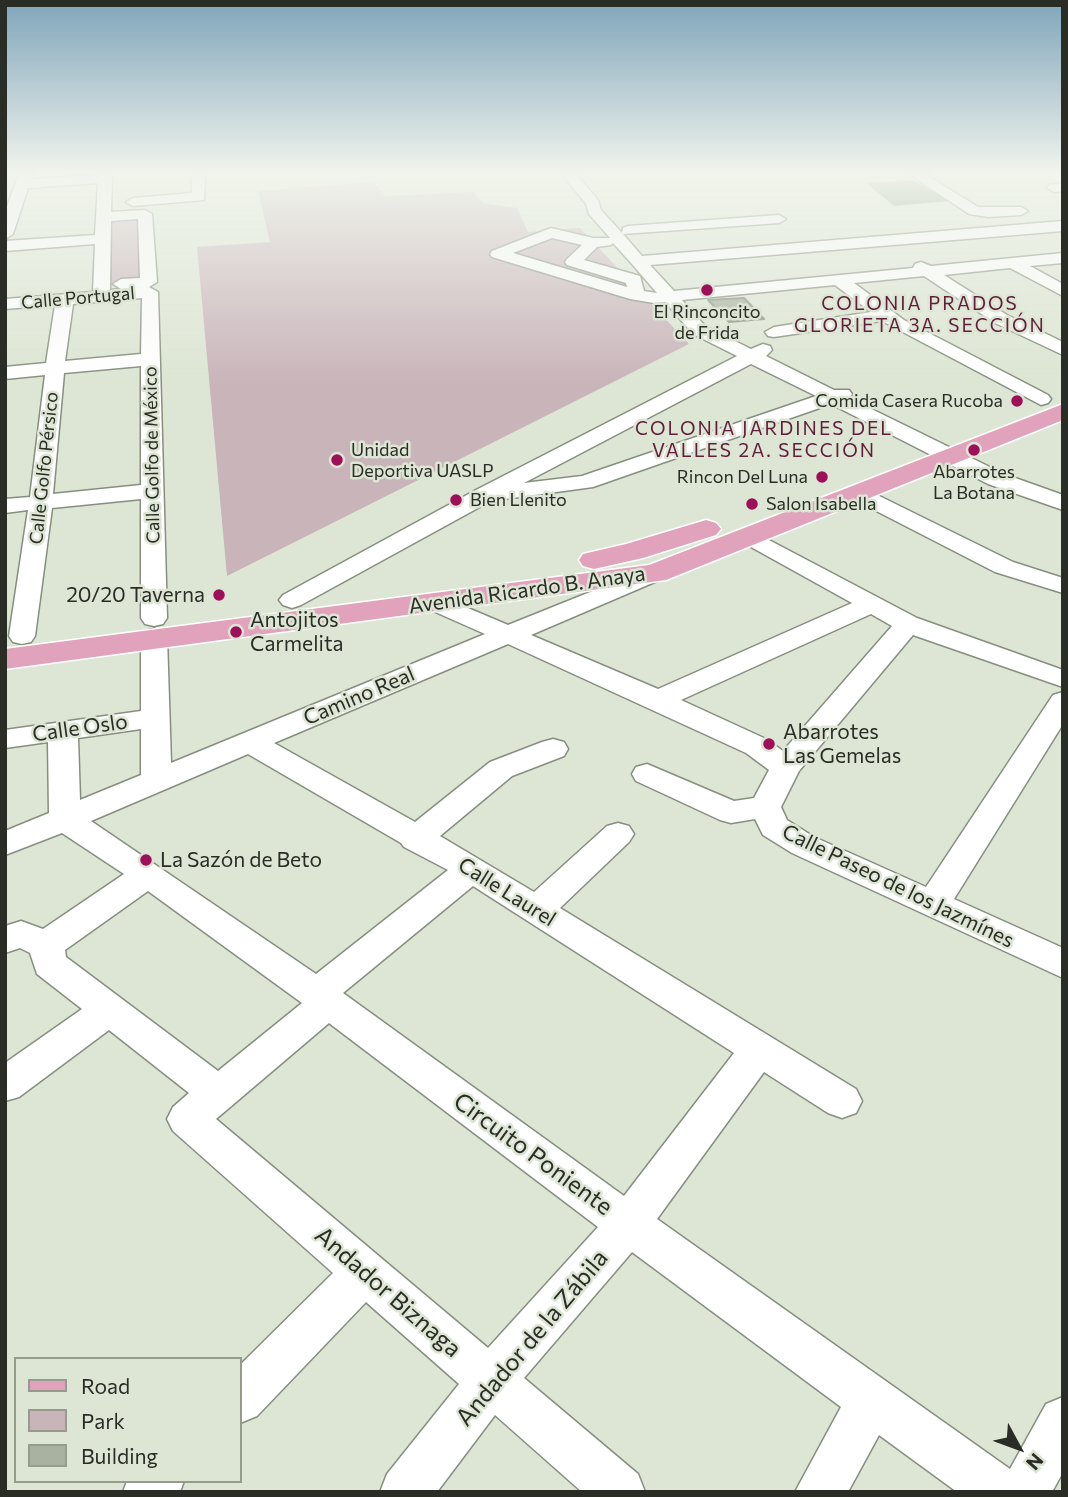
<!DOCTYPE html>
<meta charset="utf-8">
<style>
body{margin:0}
#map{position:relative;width:1068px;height:1497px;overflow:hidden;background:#dde6d4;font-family:Commissioner,sans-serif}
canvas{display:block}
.frame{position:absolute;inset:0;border:7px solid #292d26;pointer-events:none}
.legend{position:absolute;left:14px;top:1357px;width:228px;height:126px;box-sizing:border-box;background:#dde6d4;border:2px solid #959c8e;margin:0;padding:9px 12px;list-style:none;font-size:21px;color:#292d26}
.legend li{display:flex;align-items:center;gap:14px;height:35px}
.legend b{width:35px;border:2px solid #959c8e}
.north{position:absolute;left:984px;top:1413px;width:70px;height:70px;-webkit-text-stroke:5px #dde6d4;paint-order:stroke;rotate:131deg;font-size:19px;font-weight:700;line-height:28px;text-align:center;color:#292d26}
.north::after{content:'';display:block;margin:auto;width:24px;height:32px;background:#292d26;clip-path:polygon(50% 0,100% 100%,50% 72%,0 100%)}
</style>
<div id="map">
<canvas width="1068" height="1497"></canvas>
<div class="frame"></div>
<ul class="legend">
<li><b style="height:9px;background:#e1a3bb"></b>Road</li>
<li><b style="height:19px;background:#c9b4ba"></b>Park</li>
<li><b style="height:19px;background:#a9b2a1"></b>Building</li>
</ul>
<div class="north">N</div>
</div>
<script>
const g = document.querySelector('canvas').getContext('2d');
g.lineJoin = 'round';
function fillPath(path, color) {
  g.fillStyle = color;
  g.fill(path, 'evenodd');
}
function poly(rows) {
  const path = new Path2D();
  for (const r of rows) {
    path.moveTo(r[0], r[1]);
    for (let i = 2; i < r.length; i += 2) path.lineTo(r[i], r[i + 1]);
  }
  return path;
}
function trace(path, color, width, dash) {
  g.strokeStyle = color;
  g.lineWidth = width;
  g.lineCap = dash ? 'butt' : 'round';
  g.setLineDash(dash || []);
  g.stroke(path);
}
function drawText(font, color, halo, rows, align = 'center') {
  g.font = font + ' Commissioner,sans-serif';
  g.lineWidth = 5;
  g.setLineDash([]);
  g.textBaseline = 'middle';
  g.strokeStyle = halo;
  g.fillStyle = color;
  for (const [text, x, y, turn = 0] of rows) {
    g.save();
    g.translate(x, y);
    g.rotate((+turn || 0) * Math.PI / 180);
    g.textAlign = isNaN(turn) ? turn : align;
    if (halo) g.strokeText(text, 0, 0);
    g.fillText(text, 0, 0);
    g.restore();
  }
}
fillPath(poly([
 [374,182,385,196,473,192,483,203,517,208,528,232,580,228,689,344,227,576,197,247,270,242,258,191],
 [140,216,140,280,106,283,110,218]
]), '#c9b4ba');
fillPath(poly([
 [913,180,949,201,894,206,866,183]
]), '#818f74');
const building = poly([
 [744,298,764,319,729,322,708,300,744,298]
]);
fillPath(building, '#a9b2a1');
trace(building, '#899282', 2);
const minor = poly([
 [19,174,33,174,31,179,112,174,111,212,145,210,152,214,157,282,149,287,158,292,167,618,163,624,154,626,145,624,141,618,141,499,52,508,35,636,31,642,22,644,13,642,9,636,28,510,5,513,5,499,30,497,45,375,5,379,5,367,46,363,55,305,5,309,5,299,93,292,95,244,5,251,5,241,95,235,98,183,28,188,13,234,5,239,5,212,19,174],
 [138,219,140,278,121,279,113,284,121,289,148,287,110,290,111,221,138,219],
 [142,298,141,354,65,361,73,304,142,298],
 [141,366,141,485,53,494,64,373,141,366],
 [191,174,205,174,204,200,133,206,126,202,133,198,192,193,191,174],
 [562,174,576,174,598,200,601,210,622,233,623,228,628,226,779,215,786,219,779,223,623,234,642,256,1063,221,1063,231,650,265,674,291,913,268,915,264,921,262,931,266,1063,253,1063,263,1030,266,1063,284,1063,296,1010,268,944,275,1007,315,1063,342,1063,355,995,323,924,276,854,283,904,320,1048,395,1051,399,1048,403,1041,405,882,321,774,337,768,336,765,332,774,327,871,312,835,285,682,300,705,326,751,349,763,344,770,346,772,350,766,356,834,390,849,390,852,394,849,398,1004,474,1063,495,1063,510,988,484,831,404,593,487,505,499,498,497,301,605,292,608,283,605,279,600,283,595,476,490,737,356,693,334,665,302,654,303,630,299,492,257,490,254,492,251,551,228,593,238,610,238,589,214,586,204,562,174],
 [552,238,582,245,567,259,565,262,567,265,626,283,627,287,513,253,552,238],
 [613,243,632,264,657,293,644,291,640,276,584,260,597,247,611,245,613,243],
 [751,364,816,396,582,476,524,483,751,364],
 [909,174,925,174,978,207,1021,207,1028,211,1021,215,988,217,969,214,909,174],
 [1063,183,1063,191,1054,192,1047,188,1049,185,1063,183],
 [859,486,1013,562,1063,578,1063,593,995,572,851,498,848,493,851,488,859,486],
 [750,530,917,618,1063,670,1063,687,913,635,799,771,781,807,787,820,814,837,926,887,1053,695,1063,692,1063,724,954,899,1063,948,1063,978,792,853,763,835,755,819,731,823,720,820,636,781,632,774,636,767,647,764,734,801,754,798,769,770,746,753,508,644,274,743,415,822,490,762,542,742,553,739,564,742,568,749,564,756,512,776,440,836,534,892,607,826,618,823,629,826,634,834,629,842,560,908,856,1089,862,1101,856,1113,842,1118,828,1113,764,1072,657,1219,1010,1469,1046,1404,1063,1397,1063,1472,1052,1492,957,1492,879,1435,848,1492,795,1492,841,1407,632,1252,524,1378,638,1474,645,1492,582,1492,495,1415,437,1492,380,1492,387,1474,459,1384,366,1302,257,1416,240,1423,240,1365,333,1273,173,1131,167,1119,173,1107,189,1093,109,1030,19,1097,5,1101,5,1063,82,1009,37,974,30,953,20,948,5,953,5,926,21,921,43,929,124,874,62,833,5,855,5,831,49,813,48,742,5,748,5,730,141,711,141,637,145,631,154,629,163,631,167,637,171,763,485,634,424,607,420,602,424,597,433,594,442,597,508,625,655,566,664,568,667,573,664,578,531,635,658,689,852,603,742,542,738,537,742,532,750,530],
 [871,614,892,626,783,751,766,739,681,700,871,614],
 [141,729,141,775,80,800,78,738,141,729],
 [248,754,401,843,404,847,448,870,316,974,91,821,248,754],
 [473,886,734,1053,624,1196,343,993,473,886],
 [148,891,302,1003,218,1071,66,957,65,950,148,891],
 [329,1023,598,1227,488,1348,216,1119,329,1023],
 [127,1481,184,1481,180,1492,123,1492,127,1481]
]);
const major = poly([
 [1063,404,1063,420,666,580,5,669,5,649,649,565,1063,404],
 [706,520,716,523,721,529,716,535,643,558,594,569,583,566,579,560,583,554,626,544,706,520]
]);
trace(minor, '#868f7f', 3);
trace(major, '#fff', 3);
fillPath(minor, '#fff');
fillPath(major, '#e1a3bb');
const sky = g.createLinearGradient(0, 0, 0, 383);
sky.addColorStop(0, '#7fa5ba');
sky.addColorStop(0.45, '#f0f4ec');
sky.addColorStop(1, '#f0f4ec00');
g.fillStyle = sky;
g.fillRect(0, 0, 1068, 383);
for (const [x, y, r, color] of [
 [707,290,7,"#9e0f59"],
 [1017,401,7,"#9e0f59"],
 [974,450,7,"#9e0f59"],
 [337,460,7,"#9e0f59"],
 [822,477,7,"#9e0f59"],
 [456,500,7,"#9e0f59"],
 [752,504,7,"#9e0f59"],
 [219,595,7,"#9e0f59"],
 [236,632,7,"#9e0f59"],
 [769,744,7,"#9e0f59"],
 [146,860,7,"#9e0f59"]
]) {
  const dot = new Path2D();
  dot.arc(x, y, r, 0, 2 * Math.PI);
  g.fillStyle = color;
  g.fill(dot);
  trace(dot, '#dde6d4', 2.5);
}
drawText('18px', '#292d26', '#dde6d4', [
 ["Calle Portugal",78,298,-5],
 ["Calle Golfo de México",152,455,-91],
 ["Calle Golfo Pérsico",44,468,-84]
]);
drawText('18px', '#292d26', '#dde6d4', [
 ["El Rinconcito",707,312,"center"],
 ["de Frida",707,333,"center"],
 ["Comida Casera Rucoba",1003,401,"right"],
 ["Unidad",351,450],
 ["Deportiva UASLP",351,471],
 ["Abarrotes",974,472,"center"],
 ["La Botana",974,493,"center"],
 ["Rincon Del Luna",808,477,"right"],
 ["Bien Llenito",470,500],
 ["Salon Isabella",766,504]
], 'left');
g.letterSpacing = '2px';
drawText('19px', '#601e3a', '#dde6d4', [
 ["COLONIA PRADOS",920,304],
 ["GLORIETA 3A. SECCIÓN",920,326],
 ["COLONIA JARDINES DEL",764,429],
 ["VALLES 2A. SECCIÓN",764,451]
]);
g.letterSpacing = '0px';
drawText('21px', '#292d26', '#dde6d4', [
 ["Avenida Ricardo B. Anaya",527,590,-8],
 ["Camino Real",359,696,-23],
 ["Calle Oslo",80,728,-8],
 ["Calle Paseo de los Jazmínes",898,886,26],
 ["Calle Laurel",507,892,32]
]);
drawText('21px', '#292d26', '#dde6d4', [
 ["20/20 Taverna",205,595,"right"],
 ["Antojitos",250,620],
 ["Carmelita",250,644],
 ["Abarrotes",783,732],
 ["Las Gemelas",783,756],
 ["La Sazón de Beto",160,860]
], 'left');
drawText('24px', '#292d26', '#dde6d4', [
 ["Circuito Poniente",533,1154,36],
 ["Andador Biznaga",388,1292,41],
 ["Andador de la Zábila",532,1338,-50]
]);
</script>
